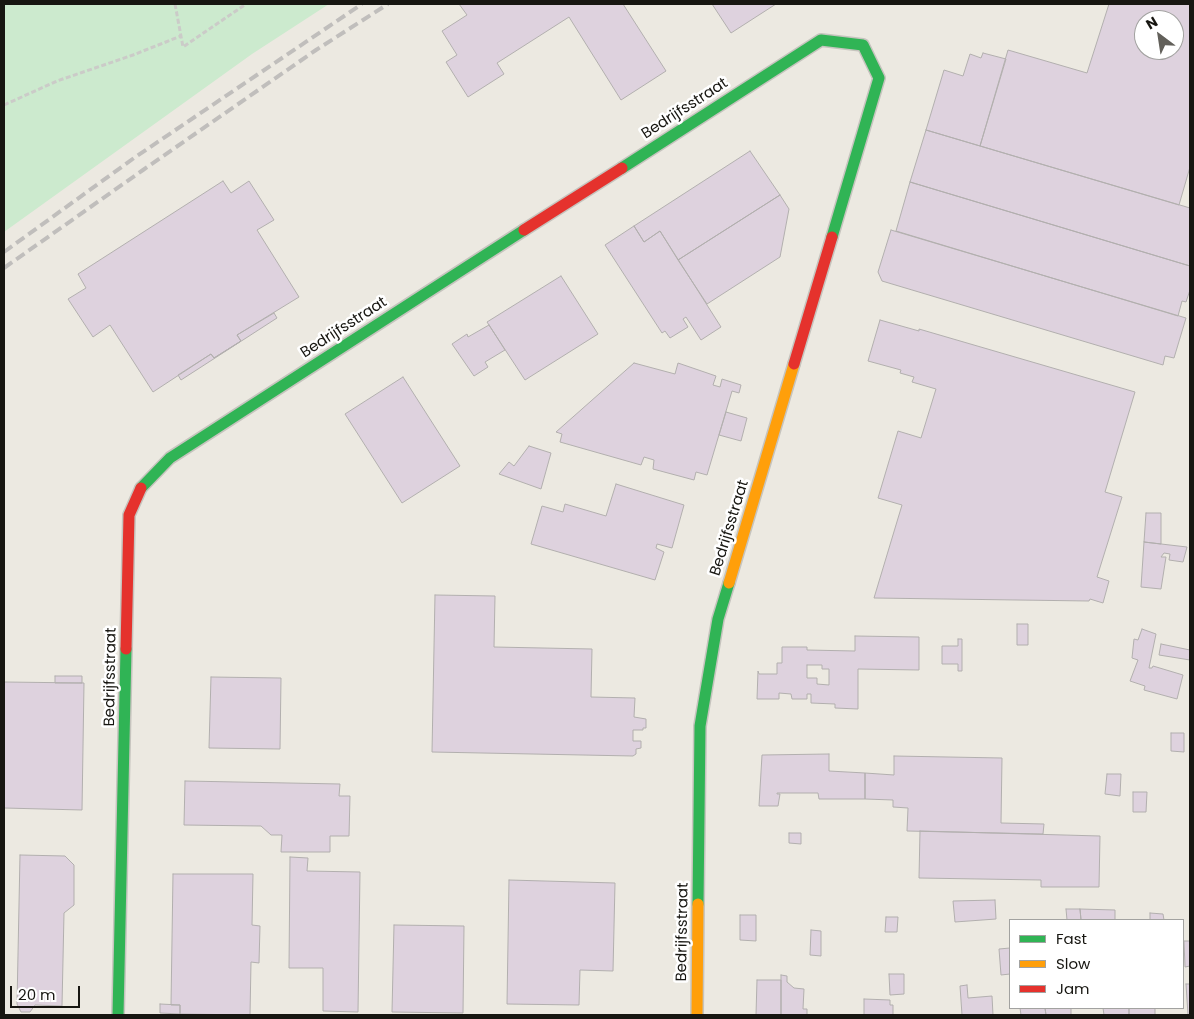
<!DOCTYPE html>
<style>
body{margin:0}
#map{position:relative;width:1194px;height:1019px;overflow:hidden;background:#ece9e1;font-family:Poppins,sans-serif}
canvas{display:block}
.frame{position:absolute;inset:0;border:5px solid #171611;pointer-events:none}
.legend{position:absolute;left:1009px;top:919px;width:175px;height:90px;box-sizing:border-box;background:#fff;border:1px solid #a2a2a0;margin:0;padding:6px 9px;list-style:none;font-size:15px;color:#171611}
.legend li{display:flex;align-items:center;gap:10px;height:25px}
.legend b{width:25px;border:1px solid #a2a2a0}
.north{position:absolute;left:1134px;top:10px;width:50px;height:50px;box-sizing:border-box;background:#fff;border:1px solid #a2a2a0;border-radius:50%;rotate:329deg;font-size:14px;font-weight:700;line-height:20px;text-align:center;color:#171611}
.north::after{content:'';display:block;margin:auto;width:18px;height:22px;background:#62605a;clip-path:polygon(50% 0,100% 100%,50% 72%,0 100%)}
.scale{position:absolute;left:10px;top:986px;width:70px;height:22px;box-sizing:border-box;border:2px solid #171611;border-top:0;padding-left:6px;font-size:15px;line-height:18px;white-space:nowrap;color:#171611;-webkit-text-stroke:4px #fff;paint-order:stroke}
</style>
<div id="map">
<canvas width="1194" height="1019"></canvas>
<div class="frame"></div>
<ul class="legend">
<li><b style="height:6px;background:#30b455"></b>Fast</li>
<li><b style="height:6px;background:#ff9f0a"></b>Slow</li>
<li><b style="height:6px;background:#e5322d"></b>Jam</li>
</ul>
<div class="north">N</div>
<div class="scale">20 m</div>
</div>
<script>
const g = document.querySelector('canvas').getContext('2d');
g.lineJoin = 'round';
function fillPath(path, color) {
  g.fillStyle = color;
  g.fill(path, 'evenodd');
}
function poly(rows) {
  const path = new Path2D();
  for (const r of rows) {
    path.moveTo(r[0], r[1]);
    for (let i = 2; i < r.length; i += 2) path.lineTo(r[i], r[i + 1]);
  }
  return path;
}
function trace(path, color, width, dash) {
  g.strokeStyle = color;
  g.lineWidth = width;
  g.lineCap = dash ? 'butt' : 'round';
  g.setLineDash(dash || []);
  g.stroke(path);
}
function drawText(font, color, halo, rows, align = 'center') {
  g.font = font + ' Poppins,sans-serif';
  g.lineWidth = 5;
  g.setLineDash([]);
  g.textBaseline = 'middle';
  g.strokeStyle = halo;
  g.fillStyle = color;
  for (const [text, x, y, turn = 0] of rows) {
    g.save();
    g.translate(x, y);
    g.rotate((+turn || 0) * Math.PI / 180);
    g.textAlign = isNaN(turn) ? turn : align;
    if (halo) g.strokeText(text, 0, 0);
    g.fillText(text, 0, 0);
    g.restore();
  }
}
fillPath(poly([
 [4,4,329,4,252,54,4,232]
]), '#cceace');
const building = poly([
 [459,4,623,4,666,71,621,100,569,17,497,63,504,74,468,97,446,62,457,55,442,31,467,15,459,4],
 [712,4,776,4,731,33,712,4],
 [1109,4,1190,4,1190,167,1179,205,980,146,1008,50,1087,73,1109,4],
 [1144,20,1174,20,1174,50,1144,50,1144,20],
 [983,53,1006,59,980,146,926,130,944,70,963,76,970,54,981,58,983,53],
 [926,130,1190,208,1190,266,910,182,926,130],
 [750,151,780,195,678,260,660,231,644,242,634,226,750,151],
 [223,181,231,193,249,181,274,220,257,230,299,297,237,335,241,341,214,358,211,354,153,392,110,325,93,337,68,299,86,288,78,274,223,181],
 [910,182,1190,266,1190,290,1186,302,1182,301,1178,316,896,231,910,182],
 [780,195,789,209,780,257,707,304,678,260,780,195],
 [634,226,644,242,660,231,721,327,701,340,686,317,683,319,688,327,670,338,665,331,662,333,605,245,634,226],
 [891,230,1186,318,1174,358,1165,356,1163,365,882,281,878,272,891,230],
 [561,276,598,334,525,380,487,322,561,276],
 [274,313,277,318,181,380,178,375,211,354,214,358,241,341,237,335,274,313],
 [880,320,919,331,919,329,1135,392,1105,492,1122,497,1097,577,1109,581,1103,603,1090,599,1089,601,874,598,902,505,878,498,898,431,921,438,936,389,912,382,914,377,900,373,901,370,868,361,880,320],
 [489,325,505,350,485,362,488,367,474,376,452,344,467,334,468,337,489,325],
 [634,363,675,374,678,363,716,376,713,385,720,387,722,379,741,385,739,393,732,391,707,475,696,472,694,480,653,469,654,460,644,457,641,465,560,442,562,434,556,432,634,363],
 [403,377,460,466,402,503,345,414,403,377],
 [726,412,747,418,741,441,719,435,726,412],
 [529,446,551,453,541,489,499,474,509,462,514,466,529,446],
 [616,484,684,505,672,548,657,544,656,548,664,552,655,580,531,544,542,506,563,512,565,504,606,516,616,484],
 [1146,513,1161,513,1161,544,1144,542,1146,513],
 [1144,542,1187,547,1183,562,1169,560,1170,554,1164,553,1161,557,1166,557,1161,589,1141,587,1144,542],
 [435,595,495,596,494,647,592,649,591,697,635,698,634,717,646,719,646,728,643,728,643,730,633,730,633,741,641,741,641,748,636,749,636,754,633,756,432,752,435,595],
 [1017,624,1028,624,1028,645,1017,645,1017,624],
 [1142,629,1156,634,1149,668,1152,668,1153,666,1183,675,1177,699,1144,690,1145,686,1130,681,1138,660,1132,658,1134,639,1138,640,1142,629],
 [855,636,919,637,919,670,858,669,858,709,835,708,835,704,811,703,811,694,807,694,807,699,792,699,791,694,779,693,779,699,757,699,758,671,759,674,777,674,777,663,782,663,782,647,807,647,807,650,855,651,855,636],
 [807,665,822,665,822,669,829,669,829,685,817,684,817,678,807,678,807,665],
 [958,639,962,639,962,671,958,671,958,664,942,664,942,646,958,646,958,639],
 [1161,644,1190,650,1190,660,1159,655,1161,644],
 [55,676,82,676,82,683,55,683,55,676],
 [211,677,281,678,280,749,209,748,211,677],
 [4,682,84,683,82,810,4,808,4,682],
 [1171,733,1184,733,1184,752,1171,751,1171,733],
 [829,754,829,771,865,773,865,799,819,799,818,793,777,793,777,794,780,794,778,806,759,806,762,755,829,754],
 [894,756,1002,758,1001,823,1044,824,1043,834,907,831,908,808,893,807,893,800,865,799,865,773,894,775,894,756],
 [1107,774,1121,774,1120,796,1105,794,1107,774],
 [185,781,340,784,339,796,350,796,349,836,330,836,330,852,281,852,282,835,271,835,261,826,184,825,185,781],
 [1133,792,1147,792,1146,812,1133,812,1133,792],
 [920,831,1100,836,1099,887,1041,887,1041,880,919,878,920,831],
 [789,833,801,833,801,844,789,843,789,833],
 [20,855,65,856,74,865,74,905,64,913,62,1006,35,1005,30,1012,21,1012,17,1004,20,855],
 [290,857,308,858,307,871,360,872,358,1012,323,1011,323,968,289,968,290,857],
 [173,874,253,874,252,925,260,926,259,963,251,962,250,1015,180,1014,180,1005,171,1005,173,874],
 [509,880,615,883,613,971,580,970,579,1005,507,1004,509,880],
 [995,900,996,919,955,922,953,901,995,900],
 [1066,909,1080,909,1081,920,1067,920,1066,909],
 [1080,909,1115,910,1115,920,1081,920,1080,909],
 [1150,913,1163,914,1164,920,1150,920,1150,913],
 [740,915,756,915,756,941,740,940,740,915],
 [886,917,898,917,897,932,885,932,886,917],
 [394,925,464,926,463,1013,392,1012,394,925],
 [811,930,821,931,821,956,810,955,811,930],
 [1184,941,1190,941,1190,966,1185,967,1184,941],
 [1010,948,1010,974,1001,975,999,949,1010,948],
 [889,974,904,974,904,994,890,995,889,974],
 [781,975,787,976,787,982,794,988,804,989,803,1009,807,1009,807,1015,781,1015,781,975],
 [757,980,781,980,781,1015,756,1015,757,980],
 [1186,984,1190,984,1190,1015,1188,1015,1186,984],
 [967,985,968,998,992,996,993,1015,962,1015,960,986,967,985],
 [864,999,890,1000,890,1005,893,1005,893,1015,864,1015,864,999],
 [160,1004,180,1005,180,1014,160,1013,160,1004],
 [1020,1008,1045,1008,1046,1015,1021,1015,1020,1008],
 [1045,1008,1071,1008,1071,1015,1046,1015,1045,1008],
 [1103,1008,1129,1008,1129,1015,1104,1015,1103,1008],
 [1129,1008,1155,1008,1155,1015,1129,1015,1129,1008]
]);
fillPath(building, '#ded2de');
trace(building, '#b2afae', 1);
const fast = poly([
 [622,168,821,40,863,45,879,78,832,237],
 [141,488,170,458,524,230],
 [698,904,700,726,718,619,729,583],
 [118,1015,126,649]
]);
const slow = poly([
 [729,583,794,364],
 [697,1015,698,904]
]);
const jam = poly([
 [524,230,622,168],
 [794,364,832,237],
 [126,649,129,515,141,488]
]);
trace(fast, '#c6c4be', 14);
trace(slow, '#c6c4be', 14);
trace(jam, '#c6c4be', 14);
trace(poly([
 [175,4,183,47,246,4],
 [4,105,57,81,133,55,181,36]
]), '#cbcbc8', 3, [5, 2.5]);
trace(fast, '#30b455', 11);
trace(slow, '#ff9f0a', 11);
trace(jam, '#e5322d', 11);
trace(poly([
 [4,252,134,158,362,4],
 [4,268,143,170,316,50,388,4]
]), '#c0bebc', 4, [10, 5]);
drawText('15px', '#171611', '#fff', [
 ["Bedrijfsstraat",685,109,-33],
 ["Bedrijfsstraat",344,328,-33],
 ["Bedrijfsstraat",730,528,-73],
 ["Bedrijfsstraat",111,677,-89],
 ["Bedrijfsstraat",683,932,-89]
]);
</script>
